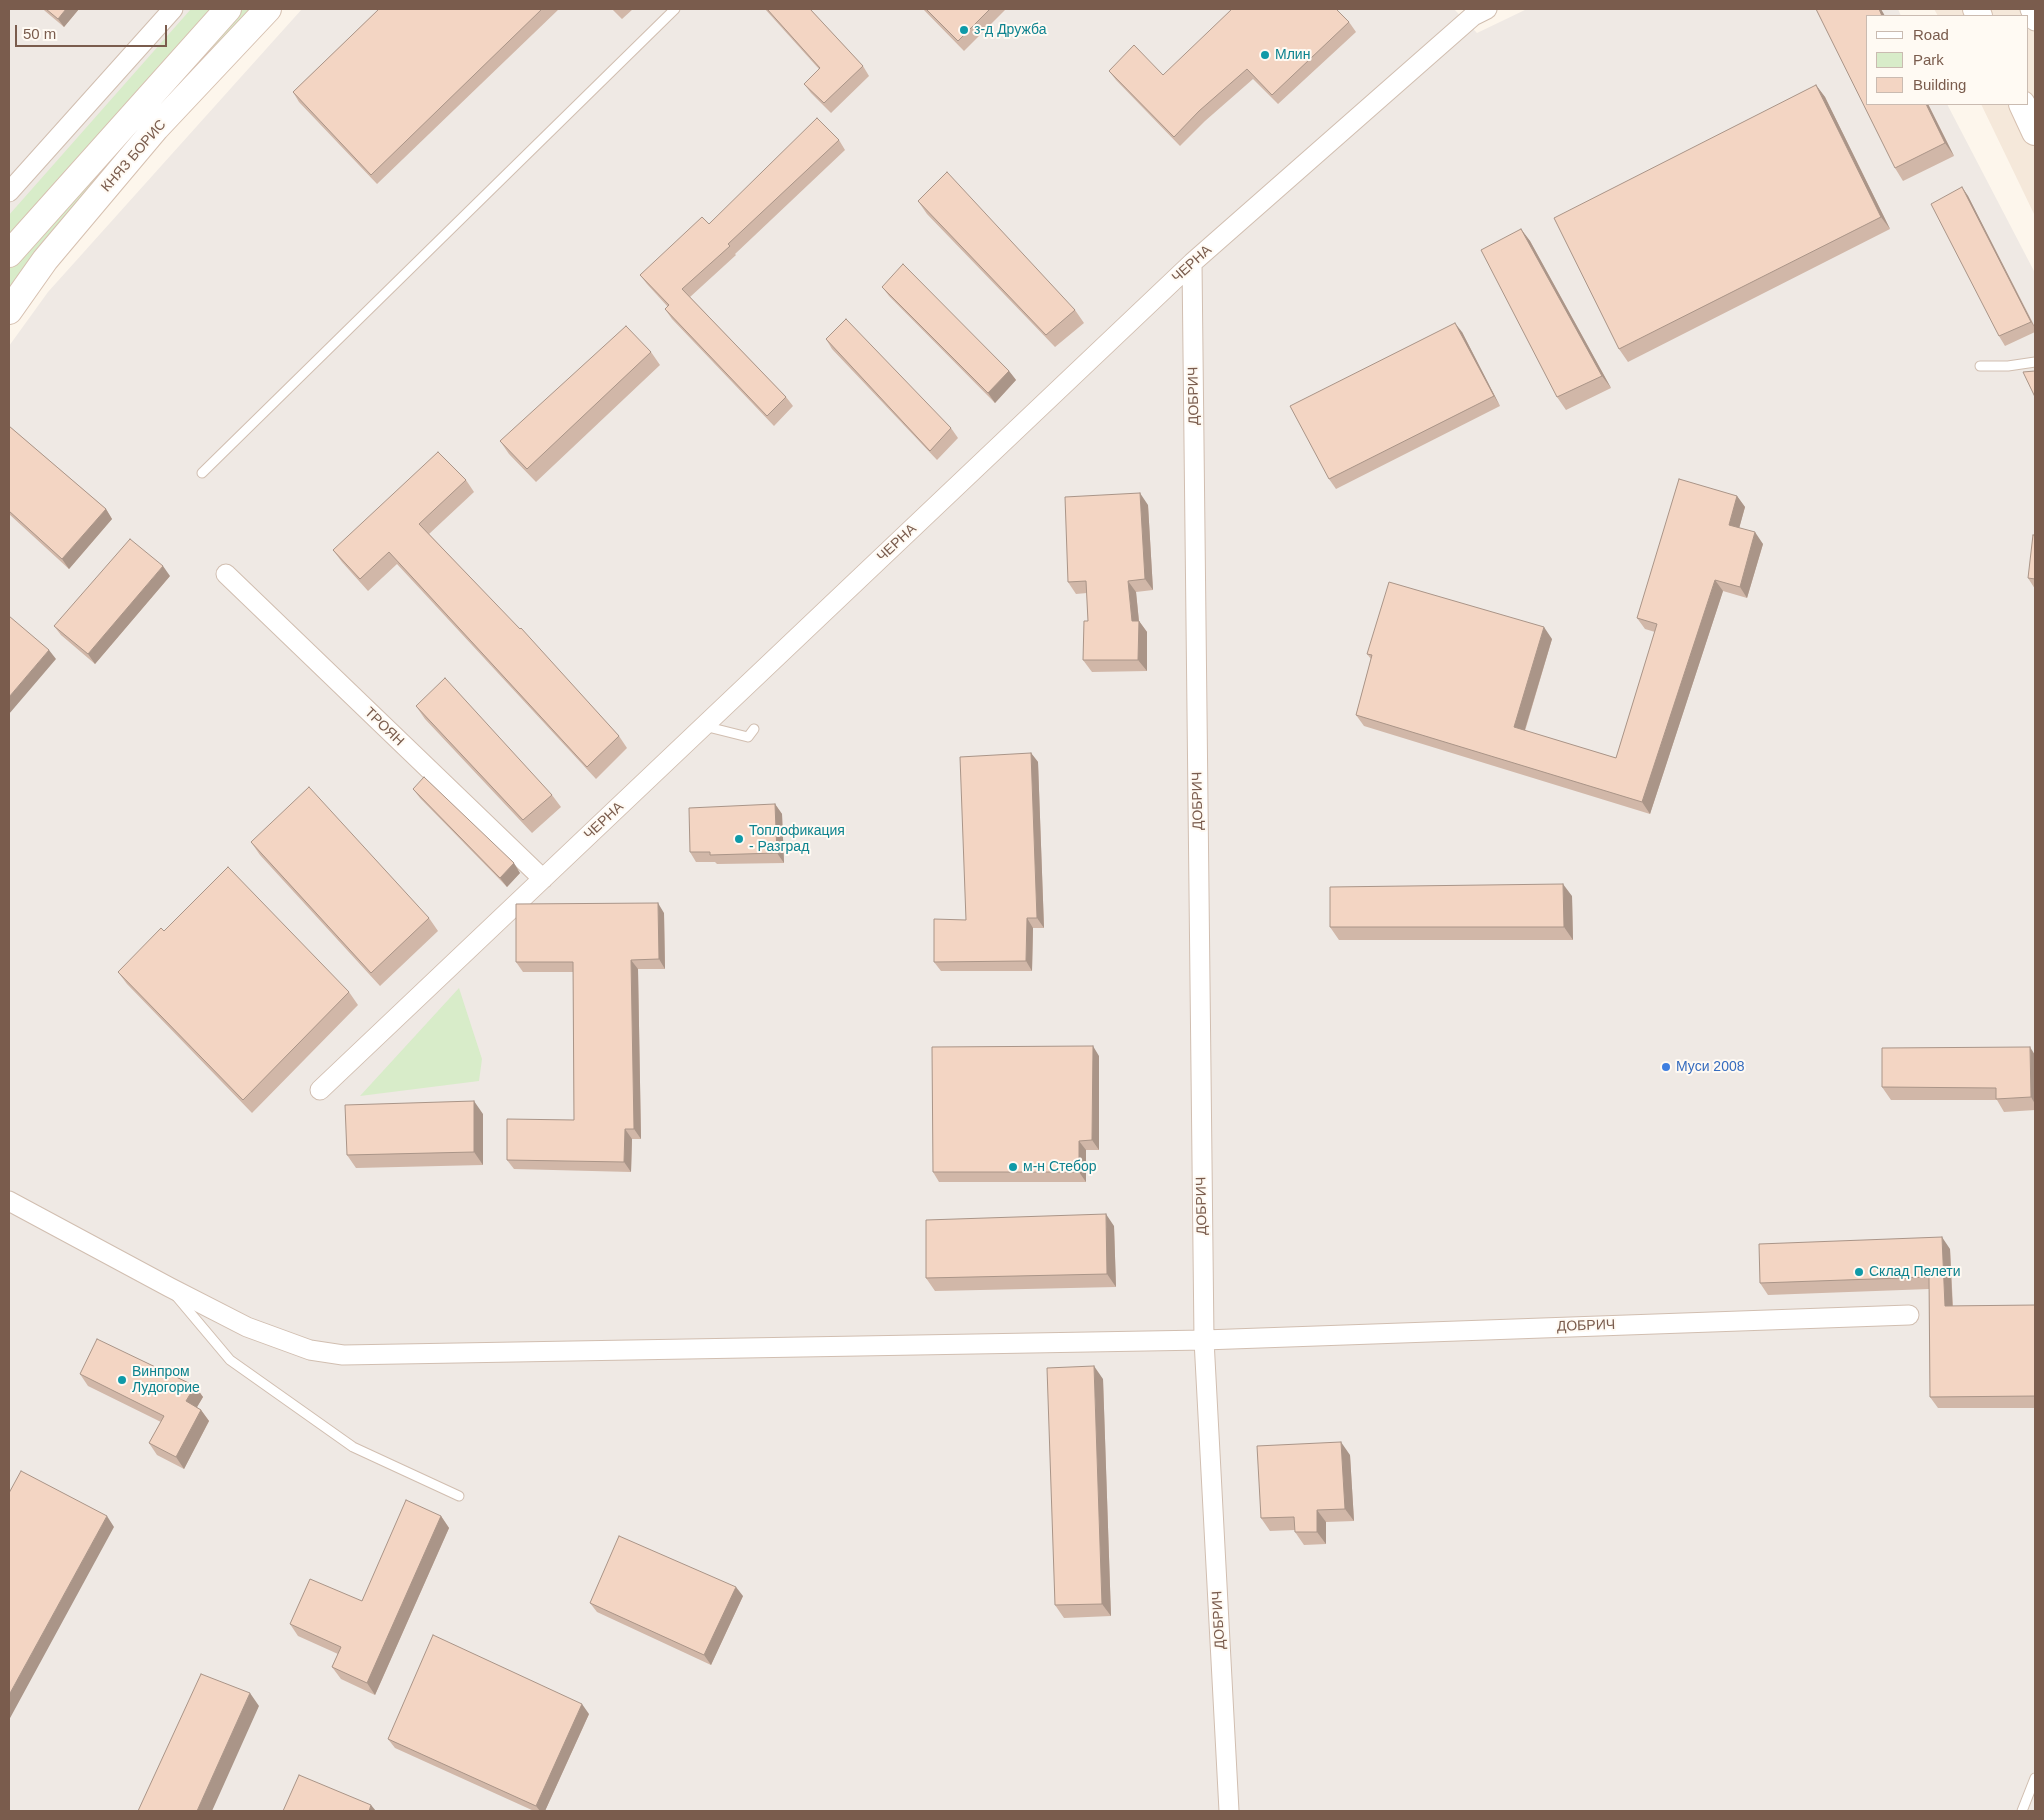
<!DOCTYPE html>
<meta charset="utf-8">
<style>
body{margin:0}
#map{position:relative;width:2044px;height:1820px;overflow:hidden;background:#fdf6ec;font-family:Helvetica,sans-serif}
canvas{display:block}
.frame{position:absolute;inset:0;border:10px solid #7a5c4d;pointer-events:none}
.legend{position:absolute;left:1866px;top:15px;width:162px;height:90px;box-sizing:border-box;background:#fffaf3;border:1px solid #cabbb1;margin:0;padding:6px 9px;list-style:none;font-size:15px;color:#7a5c4d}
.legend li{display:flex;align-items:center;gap:10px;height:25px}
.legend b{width:25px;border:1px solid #cabbb1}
.scale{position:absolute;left:15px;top:25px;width:152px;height:22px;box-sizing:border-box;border:2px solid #7a5c4d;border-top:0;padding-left:6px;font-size:15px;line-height:18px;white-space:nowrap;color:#7a5c4d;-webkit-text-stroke:4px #fffaf3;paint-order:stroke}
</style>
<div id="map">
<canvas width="2044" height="1820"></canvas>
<div class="frame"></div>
<ul class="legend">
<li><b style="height:6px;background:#fff"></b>Road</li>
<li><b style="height:14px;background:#d8ecc9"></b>Park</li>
<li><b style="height:14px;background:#f3d5c3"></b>Building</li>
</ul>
<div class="scale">50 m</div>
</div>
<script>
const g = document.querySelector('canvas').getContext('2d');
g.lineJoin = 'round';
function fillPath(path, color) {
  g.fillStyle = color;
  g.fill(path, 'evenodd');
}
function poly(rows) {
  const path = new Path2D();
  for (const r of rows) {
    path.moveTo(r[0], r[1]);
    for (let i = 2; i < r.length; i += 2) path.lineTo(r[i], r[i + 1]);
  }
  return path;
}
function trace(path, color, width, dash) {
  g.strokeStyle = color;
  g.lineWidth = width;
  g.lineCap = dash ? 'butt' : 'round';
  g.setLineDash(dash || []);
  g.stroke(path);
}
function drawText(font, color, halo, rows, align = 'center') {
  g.font = font + ' Helvetica,sans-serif';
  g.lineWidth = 4;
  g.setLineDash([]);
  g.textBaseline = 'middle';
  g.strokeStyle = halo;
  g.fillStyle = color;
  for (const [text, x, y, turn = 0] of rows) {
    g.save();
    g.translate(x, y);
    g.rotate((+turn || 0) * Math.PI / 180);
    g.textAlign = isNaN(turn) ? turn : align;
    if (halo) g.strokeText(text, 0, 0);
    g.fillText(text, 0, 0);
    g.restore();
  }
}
fillPath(poly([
 [1934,9,2035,9,2035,216,1981,104,2028,104,2028,16,1938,16]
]), '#f5e8da');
fillPath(poly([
 [9,9,213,9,9,228],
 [302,9,1454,9,1477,33,1527,9,1898,9,1901,16,1868,16,1868,104,1947,104,2035,273,2035,1811,9,1811,9,346,48,292]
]), '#efe9e4');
fillPath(poly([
 [191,9,213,9,9,234,9,215],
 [243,9,251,9,9,289,9,269],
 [459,988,482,1059,479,1081,360,1096]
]), '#d8ecc9');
const lane = poly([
 [1980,366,2008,366,2035,362],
 [202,473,675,9],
 [704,726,748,737,754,729],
 [177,1297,230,1360,353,1447,459,1496],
 [2022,1811,2035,1778]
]);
const street = poly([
 [2030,9,2035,21],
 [9,192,173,9],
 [226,574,543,879],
 [320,1090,1192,263,1473,16,1487,9],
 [9,1201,169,1287,247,1327,310,1350,343,1355,1204,1340,1192,263],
 [1229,1811,1204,1340,1909,1315]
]);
const secondary = poly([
 [1976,9,1979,16],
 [2022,104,2035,132],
 [9,254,228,9],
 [9,311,45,260,156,128,268,9]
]);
trace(lane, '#d1beb0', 11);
trace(street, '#d1beb0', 21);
trace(secondary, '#d6c0b0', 28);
trace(lane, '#fff', 9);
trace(street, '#fff', 19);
trace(secondary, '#fff', 26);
fillPath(poly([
 [43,9,79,9,64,27,45,11],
 [379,9,559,9,377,184,299,102,293,92],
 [612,9,633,9,622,19],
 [765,9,810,9,863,66,869,76,831,113,811,93,804,84,819,69],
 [923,9,1006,9,964,51],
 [1349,22,1356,32,1278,104,1253,79,1205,121,1180,146,1116,80,1109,71,1163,75],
 [1816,85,1825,97,1890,229,1628,362,1619,349],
 [1928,104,1954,156,1903,181,1895,168],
 [839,140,845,150,735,254,736,255,690,297,786,397,793,406,774,426,672,319,665,309,668,307,647,284,640,275,709,224],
 [1962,187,1968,196,2035,327,2035,332,2005,346,1999,336],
 [918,201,1075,310,1084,323,1055,347,927,214],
 [1521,229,1530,241,1611,388,1566,410,1557,397],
 [882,287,1009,371,1016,380,995,403,889,296],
 [1462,332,1500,406,1336,489,1329,479],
 [826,339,951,428,958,438,937,460,832,349],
 [651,352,660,365,536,482,509,454,500,441],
 [9,426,106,509,112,519,69,569,9,514],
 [466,480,474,492,429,534,619,736,627,748,596,779,397,564,368,591,342,562,333,550],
 [1737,496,1745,507,1739,528,1763,544,1747,598,1723,591,1650,814,1364,726,1356,715,1371,659,1367,654,1552,639,1525,731,1616,758,1655,632,1645,629,1637,618],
 [1148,505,1153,590,1136,592,1139,621,1147,632,1147,671,1092,672,1083,660,1088,621,1087,593,1076,594,1068,582],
 [2035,535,2035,589,2028,578],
 [170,576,95,664,61,635,54,626],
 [416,706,552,795,561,807,532,833,425,719],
 [1031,753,1038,762,1044,928,1033,928,1032,971,941,971,934,962,966,920],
 [413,789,520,873,507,887,420,798],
 [775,804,782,814,784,863,717,864,715,862,696,862,690,852],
 [251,842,429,918,438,931,380,986,260,855],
 [1572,896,1573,940,1339,940,1330,927],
 [664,913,665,969,638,969,641,1139,632,1139,631,1172,514,1169,507,1160,574,1120,573,972,523,972,516,962],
 [164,931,349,992,358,1005,252,1113,127,984,118,972],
 [2035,1055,2035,1110,2004,1112,1997,1100,1891,1100,1882,1087],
 [1099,1056,1099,1150,1086,1150,1086,1182,939,1182,933,1172],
 [483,1114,483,1165,356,1168,347,1155],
 [1114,1226,1116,1287,935,1291,926,1278],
 [1950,1249,1953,1306,2035,1305,2035,1408,1938,1408,1930,1397,1929,1289,1768,1295,1760,1283],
 [80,1374,195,1386,203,1397,197,1407,201,1410,209,1421,184,1469,157,1455,149,1443,161,1422,88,1386],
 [1103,1379,1111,1616,1064,1618,1055,1605],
 [1350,1455,1354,1521,1326,1522,1326,1544,1304,1545,1295,1532,1295,1530,1270,1531,1261,1518],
 [441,1516,449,1528,375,1695,341,1679,332,1667,338,1654,298,1636,290,1624,362,1601],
 [743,1596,711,1665,597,1612,590,1603],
 [589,1714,545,1811,534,1811,395,1748,388,1739]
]), '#d1b7a8');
fillPath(poly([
 [66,9,79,9,64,27,58,19],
 [1879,9,1881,9,1885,16,1882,16],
 [1816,85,1825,97,1890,229,1881,217],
 [1926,104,1928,104,1954,156,1945,143],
 [1962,187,1968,196,2035,328,2031,322],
 [1521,229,1530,241,1611,388,1602,376],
 [1455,323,1462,332,1500,406,1494,396],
 [1009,371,1016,380,995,403,988,393],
 [1140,493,1148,505,1153,590,1145,579],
 [1737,496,1745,507,1737,536,1729,525],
 [106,509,112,519,69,569,62,559],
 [1755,532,1763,544,1747,598,1740,587],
 [163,566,170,576,95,664,88,654],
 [1715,580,1723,591,1650,814,1642,802],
 [1128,581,1136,592,1139,622,1139,621,1147,632,1147,671,1138,660,1132,621],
 [1544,627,1552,639,1522,739,1514,727],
 [49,650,56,659,9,714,9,697],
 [1031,753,1038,762,1044,928,1037,918],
 [775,804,782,814,784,863,777,853],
 [514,863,520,873,507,887,500,878],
 [1563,884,1572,896,1573,940,1564,927],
 [658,903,664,913,665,969,659,959],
 [1027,918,1033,928,1032,971,1026,961],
 [631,960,638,969,641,1139,634,1129],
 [1093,1046,1099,1056,1099,1150,1092,1140],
 [2030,1047,2035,1055,2035,1104,2031,1097],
 [474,1101,483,1114,483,1165,474,1152],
 [625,1129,632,1139,631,1172,624,1162],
 [1079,1141,1086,1150,1086,1182,1079,1172],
 [1106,1214,1114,1226,1116,1287,1107,1274],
 [1942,1237,1950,1249,1953,1318,1945,1306],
 [1094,1366,1103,1379,1111,1616,1102,1604],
 [195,1386,203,1397,194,1412,186,1401],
 [201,1410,209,1421,184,1469,176,1457],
 [1341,1442,1350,1455,1354,1521,1345,1509],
 [1317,1510,1326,1522,1326,1544,1317,1532],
 [107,1516,114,1527,9,1720,9,1695],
 [441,1516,449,1528,375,1695,367,1683],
 [736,1587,743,1596,711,1665,704,1655],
 [250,1693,259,1706,212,1811,197,1811],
 [582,1704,589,1714,545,1811,540,1811,536,1806],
 [371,1805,376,1811,369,1811]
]), '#aa9588');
const building = poly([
 [46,9,66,9,58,19,46,9],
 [379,9,542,9,371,175,293,92,379,9],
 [767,9,810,9,863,66,824,103,804,84,820,68,767,9],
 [926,9,990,9,958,41,926,9],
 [1232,9,1336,9,1349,22,1272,95,1247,69,1199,111,1174,137,1109,71,1134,45,1163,75,1232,9],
 [1816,9,1879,9,1882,16,1868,16,1868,104,1926,104,1945,143,1895,168,1816,9],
 [1816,85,1881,217,1619,349,1554,218,1816,85],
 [817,118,839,140,728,244,730,246,682,289,786,397,767,416,665,309,669,305,640,275,702,217,709,224,817,118],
 [947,172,1075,310,1046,335,918,201,947,172],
 [1962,187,2031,322,1999,336,1931,204,1962,187],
 [1521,229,1602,376,1557,397,1481,250,1521,229],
 [903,264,1009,371,988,393,882,287,903,264],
 [846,319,951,428,930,451,826,339,846,319],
 [1455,323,1494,396,1329,479,1290,406,1455,323],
 [626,326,651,352,527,469,500,441,626,326],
 [2035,371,2035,397,2023,372,2035,371],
 [9,426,106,509,62,559,9,511,9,426],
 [438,452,466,480,419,524,520,629,521,628,619,736,587,767,389,552,360,579,333,550,438,452],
 [1679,479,1737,496,1729,525,1755,532,1740,587,1715,580,1642,802,1356,715,1372,655,1367,654,1389,582,1544,627,1514,727,1616,758,1657,624,1637,618,1679,479],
 [1140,493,1145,579,1128,581,1132,621,1139,621,1138,660,1083,660,1084,621,1088,621,1086,581,1068,582,1065,497,1140,493],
 [2033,535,2035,535,2035,579,2028,578,2033,535],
 [130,539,163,566,88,654,54,626,130,539],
 [9,616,49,650,9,697,9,616],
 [445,678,552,795,523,820,416,706,445,678],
 [1031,753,1037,918,1027,918,1026,961,934,962,934,919,966,920,960,757,1031,753],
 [424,777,514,863,500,878,413,789,424,777],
 [309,787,429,918,371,973,251,842,309,787],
 [775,804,777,853,710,855,710,852,690,852,689,808,775,804],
 [228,867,349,992,243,1100,118,972,161,928,164,931,228,867],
 [1563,884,1564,927,1330,927,1330,887,1563,884],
 [658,903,659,959,631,960,634,1129,625,1129,624,1162,507,1160,507,1119,574,1120,573,962,516,962,516,904,658,903],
 [1093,1046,1092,1140,1079,1141,1079,1172,933,1172,932,1047,1093,1046],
 [2030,1047,2031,1097,1996,1099,1996,1088,1882,1087,1882,1048,2030,1047],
 [474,1101,474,1152,347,1155,345,1105,474,1101],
 [1106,1214,1107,1274,926,1278,926,1220,1106,1214],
 [1942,1237,1945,1306,2035,1305,2035,1396,1930,1397,1929,1277,1760,1283,1759,1244,1942,1237],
 [97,1339,195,1386,186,1401,201,1410,176,1457,149,1443,164,1416,80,1374,97,1339],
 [1094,1366,1102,1604,1055,1605,1047,1368,1094,1366],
 [1341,1442,1345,1509,1317,1510,1317,1532,1295,1532,1294,1517,1261,1518,1257,1446,1341,1442],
 [21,1471,107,1516,9,1695,9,1493,21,1471],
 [406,1500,441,1516,367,1683,332,1667,341,1647,290,1624,310,1579,362,1601,406,1500],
 [619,1536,736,1587,704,1655,590,1603,619,1536],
 [433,1635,582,1704,536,1806,388,1739,433,1635],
 [201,1674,250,1693,197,1811,138,1811,201,1674],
 [299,1775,371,1805,369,1811,283,1811,299,1775]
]);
fillPath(building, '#f3d5c3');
trace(building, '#aa9588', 1);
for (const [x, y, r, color] of [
 [964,30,5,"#0f9aa8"],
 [1265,55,5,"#0f9aa8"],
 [739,839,5,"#0f9aa8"],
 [1666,1067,5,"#3f7fe0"],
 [1013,1167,5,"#0f9aa8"],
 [1859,1272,5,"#0f9aa8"],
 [122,1380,5,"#0f9aa8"]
]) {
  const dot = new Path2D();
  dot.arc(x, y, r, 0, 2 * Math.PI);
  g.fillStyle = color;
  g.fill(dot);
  trace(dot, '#fffaf3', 2);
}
drawText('14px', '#0d838f', '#fffaf3', [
 ["з-д Дружба",974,30],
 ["Млин",1275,55],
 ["Топлофикация",749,831],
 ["- Разград",749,847],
 ["м-н Стебор",1023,1167],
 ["Склад Пелети",1869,1272],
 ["Винпром",132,1372],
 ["Лудогорие",132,1388]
], 'left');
drawText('14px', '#7a5c4d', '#fffaf3', [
 ["КНЯЗ БОРИС",134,156,-49],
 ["ЧЕРНА",1192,264,-42],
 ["ДОБРИЧ",1194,396,-91],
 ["ЧЕРНА",897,543,-43],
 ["ТРОЯН",384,727,44],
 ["ДОБРИЧ",1198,801,-91],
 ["ЧЕРНА",604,821,-43],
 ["ДОБРИЧ",1202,1206,-91],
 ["ДОБРИЧ",1586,1326,-2],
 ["ДОБРИЧ",1219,1620,-93]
]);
drawText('14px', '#366cbe', '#fffaf3', [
 ["Муси 2008",1676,1067]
], 'left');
</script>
